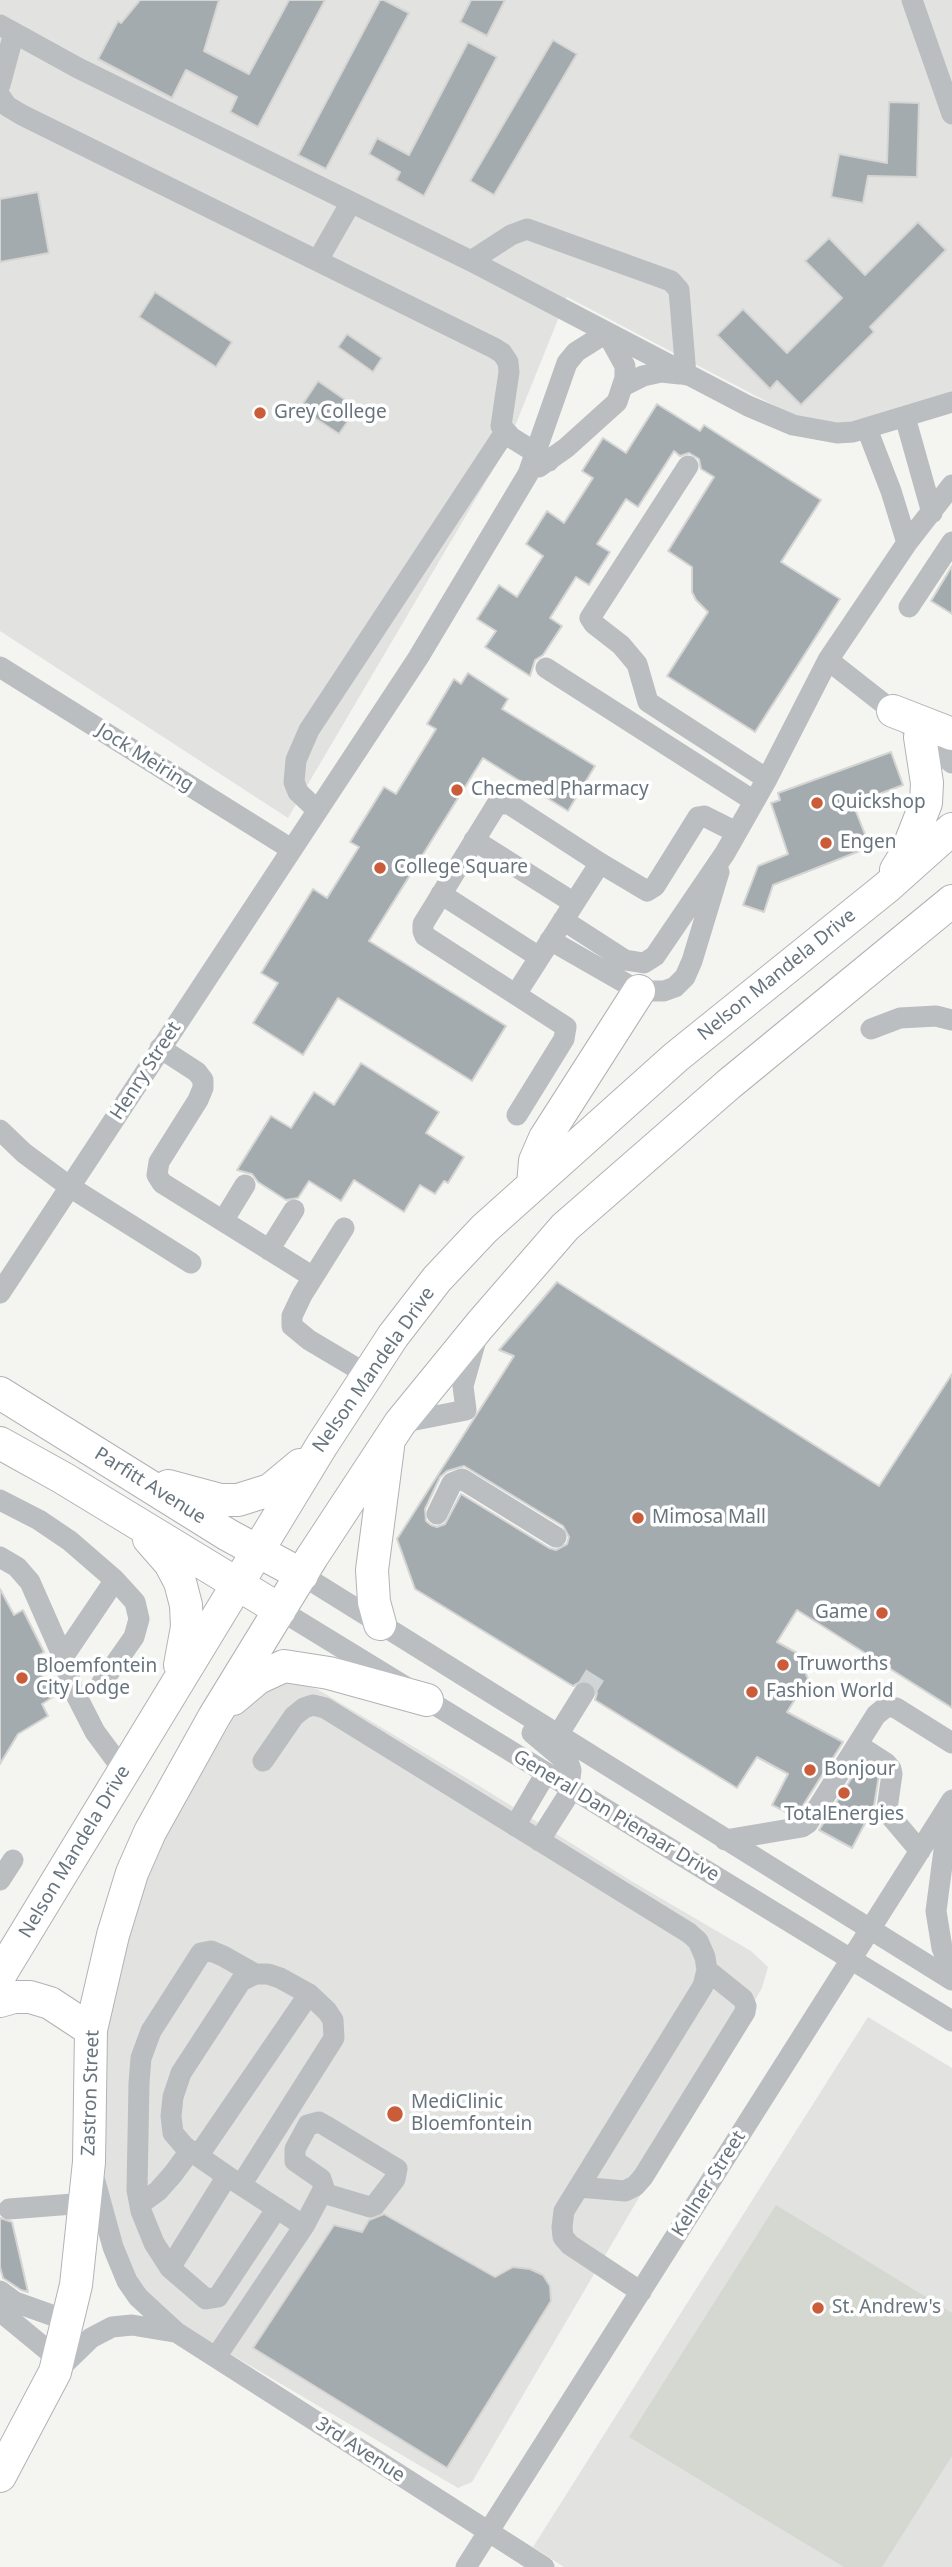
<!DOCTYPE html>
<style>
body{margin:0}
canvas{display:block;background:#f4f4f1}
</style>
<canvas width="952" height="2567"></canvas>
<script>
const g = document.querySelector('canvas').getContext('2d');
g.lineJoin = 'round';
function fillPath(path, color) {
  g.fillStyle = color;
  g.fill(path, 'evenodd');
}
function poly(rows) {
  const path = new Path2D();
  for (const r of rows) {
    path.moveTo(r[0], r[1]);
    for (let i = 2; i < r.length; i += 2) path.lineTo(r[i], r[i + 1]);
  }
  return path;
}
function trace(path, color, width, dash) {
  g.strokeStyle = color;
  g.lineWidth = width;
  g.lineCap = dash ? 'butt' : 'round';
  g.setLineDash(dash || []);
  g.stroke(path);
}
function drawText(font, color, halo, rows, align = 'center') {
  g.font = font + ' "Noto Sans",sans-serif';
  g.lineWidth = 7;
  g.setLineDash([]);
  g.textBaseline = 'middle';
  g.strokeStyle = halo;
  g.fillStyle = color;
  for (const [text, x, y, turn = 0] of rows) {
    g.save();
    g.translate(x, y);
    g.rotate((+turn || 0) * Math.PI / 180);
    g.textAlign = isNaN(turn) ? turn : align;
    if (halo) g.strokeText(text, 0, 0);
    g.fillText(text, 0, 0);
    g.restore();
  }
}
fillPath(poly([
 [0,0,952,0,952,396,821,430,567,297,507,446,288,818,0,631],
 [286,1681,317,1689,486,1790,633,1882,751,1951,768,1967,762,1988,472,2482,458,2488,186,2328,139,2284,122,2245,99,2170,103,2057,114,1980,141,1882,181,1803,235,1716,255,1692],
 [868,2017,952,2068,952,2567,564,2567,533,2547]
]), '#e2e3e1');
fillPath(poly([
 [776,2205,952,2313,952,2456,882,2567,844,2567,629,2437]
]), '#d4d8d1');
const building = poly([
 [140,0,219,0,204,51,249,74,289,0,325,0,258,127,230,112,237,97,186,70,172,98,98,59,118,21,121,23,140,0],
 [380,0,384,0,409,13,326,169,298,155,380,0],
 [471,0,505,0,487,36,460,22,471,0],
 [553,40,577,54,494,195,470,181,553,40],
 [468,42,497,57,424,196,396,180,400,172,369,154,377,138,409,155,468,42],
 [889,102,919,103,917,177,868,176,863,203,831,197,839,154,887,163,889,102],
 [38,192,49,253,0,262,0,199,38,192],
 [918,222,946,250,870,327,874,332,801,405,777,381,770,389,717,335,743,309,787,353,842,298,805,261,829,238,865,275,918,222],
 [155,292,232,342,216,367,139,317,155,292],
 [347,334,382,358,373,372,338,347,347,334],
 [318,381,357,408,339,434,300,408,318,381],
 [657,404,700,431,704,425,821,500,781,562,840,599,755,732,667,676,708,612,696,600,692,592,692,567,668,551,714,477,701,469,699,459,689,453,680,456,674,451,638,507,626,499,597,544,610,552,589,585,576,577,550,618,562,626,543,655,535,660,530,676,485,647,496,631,477,619,499,585,517,597,543,556,526,544,547,511,564,523,593,478,582,471,603,438,626,453,657,404],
 [952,566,952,614,931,601,952,566],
 [468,673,508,699,502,709,595,766,568,811,483,758,369,941,506,1026,472,1081,338,998,303,1055,253,1023,278,983,261,973,313,889,327,898,359,847,350,842,384,787,396,794,436,729,427,724,454,679,461,684,468,673],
 [891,752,903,785,853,804,870,847,773,885,764,912,743,905,758,866,788,854,771,803,780,800,778,793,891,752],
 [361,1063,439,1112,426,1133,464,1157,448,1183,444,1181,435,1194,420,1185,404,1212,354,1180,341,1201,309,1181,298,1198,286,1200,258,1182,252,1174,237,1170,271,1116,291,1128,314,1092,334,1105,361,1063],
 [557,1282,879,1486,952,1374,952,1708,797,1610,777,1642,797,1653,808,1679,787,1712,843,1742,797,1815,792,1815,772,1805,788,1774,757,1757,737,1788,595,1700,597,1693,591,1682,584,1680,573,1686,415,1589,397,1539,514,1356,499,1350,557,1282],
 [464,1466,563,1526,569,1537,567,1544,556,1550,549,1548,461,1494,445,1524,437,1527,431,1525,426,1521,425,1509,440,1477,447,1471,464,1466],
 [0,1589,14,1615,23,1610,44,1652,34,1658,53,1697,42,1704,48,1716,18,1734,0,1764,0,1589],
 [861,1763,879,1775,874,1806,852,1848,819,1830,861,1763],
 [384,2214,495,2277,513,2267,530,2269,543,2275,550,2286,551,2301,447,2468,253,2348,334,2225,362,2232,369,2220,384,2214],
 [0,2218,12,2222,28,2292,21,2290,3,2278,0,2267,0,2218]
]);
fillPath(building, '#a4abaf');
trace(building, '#d5d5d4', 2);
trace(poly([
 [584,1693,597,1672]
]), '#d1d4d4', 21, [21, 10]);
const highway = poly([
 [893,711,952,734],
 [896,870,906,854,926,803,927,783,920,737],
 [533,1185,535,1161,545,1138,639,991],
 [0,1393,228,1535,302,1575],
 [0,1443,63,1478,280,1610],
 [168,1486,220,1500,238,1500,270,1490,300,1465],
 [149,1539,170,1563,180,1582,186,1605,187,1627,180,1665],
 [380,1624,374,1602,372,1570,388,1447],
 [233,1699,258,1678,284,1666,329,1673,427,1700],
 [0,1975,322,1445,393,1336,437,1279,484,1229,676,1057,887,887,952,829],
 [0,2001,14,1997,30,1997,50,2003,91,2030],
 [0,2476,55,2372,76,2285,89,2162,91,2030,113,1935,132,1873,150,1832,214,1717,312,1557,400,1423,480,1325,565,1227,729,1084,952,901]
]);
trace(highway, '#b0b3b6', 34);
trace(poly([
 [912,0,952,114],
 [0,25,78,68,471,261,748,406,793,425,837,433,853,432,952,402],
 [0,85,14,33],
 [0,96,7,106,22,115,494,348,502,353,508,362,509,372,501,426,512,438,549,461],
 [318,260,350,204],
 [471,261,511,235,527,229,671,281,679,290,686,375],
 [623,386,643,376,661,372,680,374],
 [905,417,932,513],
 [867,429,891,491,907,543],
 [688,466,590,618,594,624,621,645,637,664,648,702,767,779],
 [539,467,566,448,617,402,625,378,625,366,608,335],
 [909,607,952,542],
 [828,660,893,711,952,763],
 [0,667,291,849],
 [546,668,754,801],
 [317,810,298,792,294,782,296,760,309,730,505,432],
 [474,840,574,903],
 [441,894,539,957],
 [563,920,625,960,644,963,655,956,725,853,767,779,828,660,907,543,952,485],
 [550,940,639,991,664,991,675,987,685,977,692,961,719,872],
 [516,994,600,863],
 [871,1029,900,1018,936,1016,952,1020],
 [160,1048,197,1072,203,1080,203,1088,198,1100,159,1162,157,1175,162,1183,313,1277],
 [517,1115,564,1039,566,1027,425,936,423,931,423,924,497,804,509,804,600,863,647,891,655,886,698,817,704,816,736,832],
 [0,1130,24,1153,70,1187,191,1263],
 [223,1221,245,1185],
 [344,1228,302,1295,292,1316,292,1326,309,1340,368,1375],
 [269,1250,294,1210],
 [0,1293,418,658,528,474,567,363,576,352,606,333],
 [400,1423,466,1410,463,1386,476,1340],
 [0,1500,39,1520,70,1541,115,1580,63,1657],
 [437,1514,452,1483,462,1479,556,1537],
 [0,1557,17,1567,30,1582,63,1657,72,1687,95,1732,124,1771],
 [302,1575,952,1980],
 [280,1610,952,2021],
 [101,1684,134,1637,139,1619,135,1602,115,1580],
 [532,1733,569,1764,571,1770,569,1787],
 [558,1735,584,1693],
 [858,1745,886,1763,891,1769,892,1774,887,1809,892,1818,920,1851],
 [263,1761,294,1716,304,1708,313,1705,325,1708,689,1933,698,1941,705,1957,707,1970,703,1986,564,2211,562,2227,563,2237,570,2245,641,2292],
 [949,1812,936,1911,942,1948,952,1972],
 [515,1826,546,1773],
 [725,1840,802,1827,808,1823,876,1715,887,1706,896,1708,952,1743],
 [539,1841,572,1789],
 [0,1880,13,1860],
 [255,1974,223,1956,211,1951,201,1953,151,2031,141,2058,139,2083,137,2190,141,2211,154,2243,170,2268,206,2299,218,2297,277,2208],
 [198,2156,309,1994],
 [93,2174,113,2247,127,2281,138,2297,176,2332,544,2567],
 [579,2187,625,2191,635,2186,643,2177,745,2012,746,2006,743,1999,707,1970],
 [140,2204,158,2191,173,2174,190,2151],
 [9,2209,86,2203],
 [304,2226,324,2188,321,2179,295,2161,295,2149,308,2125,319,2122,326,2126,397,2169,395,2179,375,2205,370,2207,323,2193],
 [170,2268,227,2176],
 [0,2291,15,2302,68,2321],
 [0,2311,58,2359],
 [216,2357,304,2226,227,2176,185,2147,173,2133,171,2116,173,2097,181,2073,241,1981,255,1974,268,1974,280,1978,309,1994,327,2011,333,2020,334,2038,241,2185],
 [58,2370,91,2338,112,2327,132,2325,174,2332],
 [466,2567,952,1800]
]), '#babec0', 21);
trace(highway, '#fff', 32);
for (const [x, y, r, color] of [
 [260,413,7,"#cb5c3a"],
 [457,790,7,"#cb5c3a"],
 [817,803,7,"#cb5c3a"],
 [826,843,7,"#cb5c3a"],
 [380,868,7,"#cb5c3a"],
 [638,1518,7,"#cb5c3a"],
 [882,1613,7,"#cb5c3a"],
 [783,1665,7,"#cb5c3a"],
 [22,1678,7,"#cb5c3a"],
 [752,1692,7,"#cb5c3a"],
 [810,1770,7,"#cb5c3a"],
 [844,1793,7,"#cb5c3a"],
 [395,2114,9,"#cb5c3a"],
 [818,2308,7,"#cb5c3a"]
]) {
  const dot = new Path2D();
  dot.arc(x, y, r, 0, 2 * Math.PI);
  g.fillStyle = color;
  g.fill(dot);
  trace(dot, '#fff', 2.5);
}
drawText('19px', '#67747e', '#fff', [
 ["Grey College",274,413],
 ["Checmed Pharmacy",471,790],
 ["Quickshop",831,803],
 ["Engen",840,843],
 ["College Square",394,868],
 ["Mimosa Mall",652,1518],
 ["Game",868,1613,"right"],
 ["Truworths",797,1665],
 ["Bloemfontein",36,1667],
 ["City Lodge",36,1689],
 ["Fashion World",766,1692],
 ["Bonjour",824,1770],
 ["TotalEnergies",844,1815,"center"],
 ["MediClinic",411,2103],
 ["Bloemfontein",411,2125],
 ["St. Andrew's",832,2308]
], 'left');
drawText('19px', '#67747e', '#fff', [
 ["Jock Meiring",145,758,32],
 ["Nelson Mandela Drive",777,975,-39],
 ["Henry Street",146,1071,-57],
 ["Nelson Mandela Drive",374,1370,-55],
 ["Parfitt Avenue",150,1486,32],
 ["General Dan Pienaar Drive",616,1816,31],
 ["Nelson Mandela Drive",75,1852,-59],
 ["Zastron Street",91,2093,-88],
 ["Kellner Street",709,2184,-58],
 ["3rd Avenue",360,2450,33]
]);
</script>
